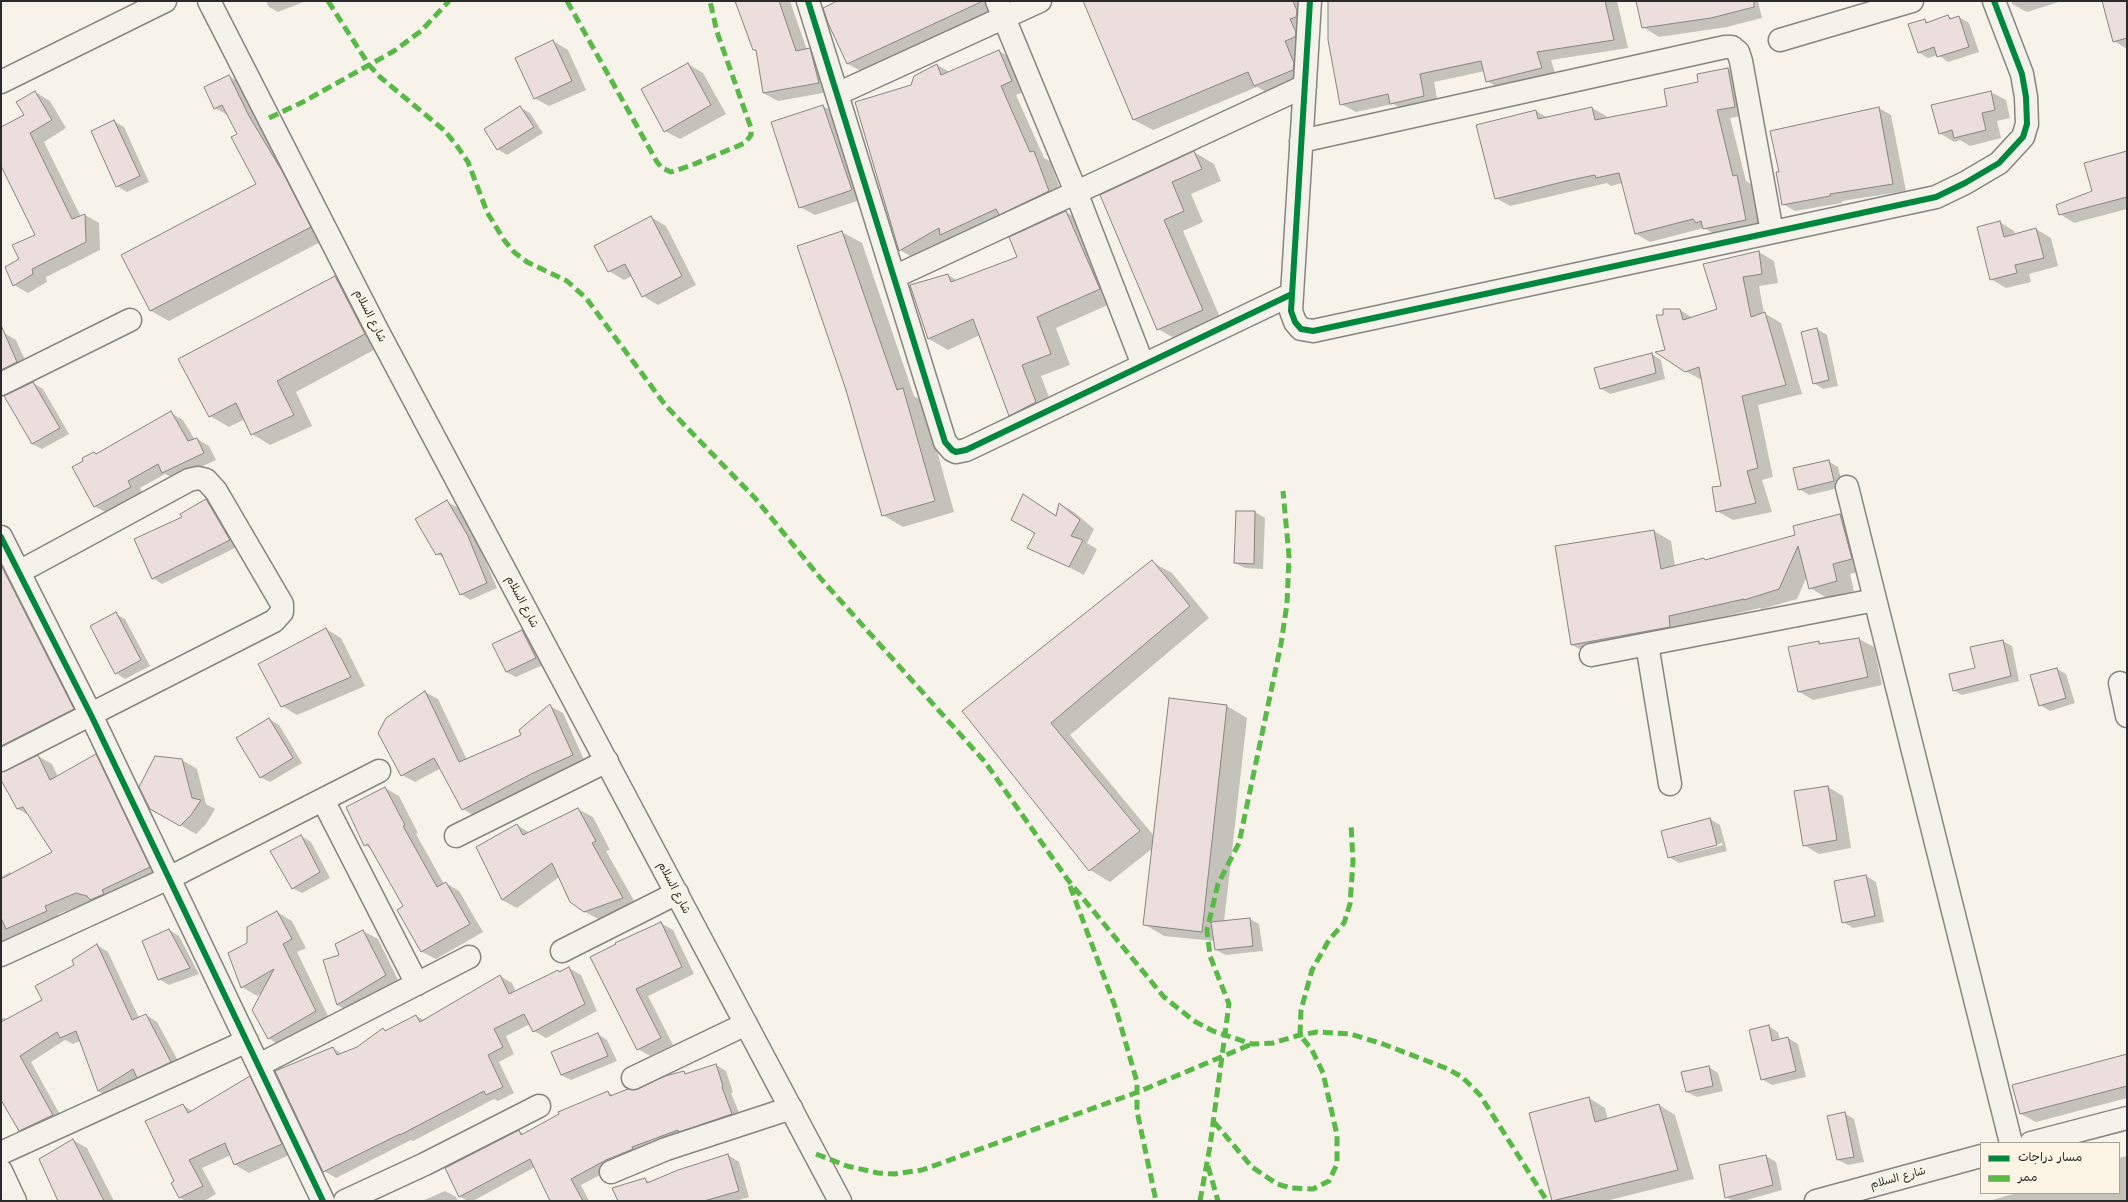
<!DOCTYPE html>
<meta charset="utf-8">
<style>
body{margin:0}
#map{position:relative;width:2128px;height:1202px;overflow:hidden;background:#f7f3ea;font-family:"Comic Neue","Playpen Sans Arabic",sans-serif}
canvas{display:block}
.frame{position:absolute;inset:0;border:2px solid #2b2b2b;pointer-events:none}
.legend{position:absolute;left:1980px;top:1142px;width:140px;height:52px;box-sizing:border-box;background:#fcf5e5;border:1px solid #a8a49b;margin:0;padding:5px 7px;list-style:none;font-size:12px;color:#2b2b2b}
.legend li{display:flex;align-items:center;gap:8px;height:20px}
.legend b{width:20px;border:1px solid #a8a49b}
</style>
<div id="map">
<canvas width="2128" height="1202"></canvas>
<div class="frame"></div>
<ul class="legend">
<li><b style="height:5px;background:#00873e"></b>مسار دراجات</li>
<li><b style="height:5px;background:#58b947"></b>ممر</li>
</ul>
</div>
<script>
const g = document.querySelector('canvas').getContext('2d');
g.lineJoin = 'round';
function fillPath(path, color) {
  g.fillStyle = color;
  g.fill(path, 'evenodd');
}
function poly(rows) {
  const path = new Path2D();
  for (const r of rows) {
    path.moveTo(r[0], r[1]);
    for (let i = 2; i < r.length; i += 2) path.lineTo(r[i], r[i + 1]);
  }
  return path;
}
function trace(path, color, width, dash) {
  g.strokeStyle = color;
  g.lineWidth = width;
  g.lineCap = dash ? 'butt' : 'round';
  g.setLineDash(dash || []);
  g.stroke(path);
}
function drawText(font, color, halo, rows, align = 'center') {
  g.font = font + ' "Comic Neue","Playpen Sans Arabic",sans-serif';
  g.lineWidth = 3;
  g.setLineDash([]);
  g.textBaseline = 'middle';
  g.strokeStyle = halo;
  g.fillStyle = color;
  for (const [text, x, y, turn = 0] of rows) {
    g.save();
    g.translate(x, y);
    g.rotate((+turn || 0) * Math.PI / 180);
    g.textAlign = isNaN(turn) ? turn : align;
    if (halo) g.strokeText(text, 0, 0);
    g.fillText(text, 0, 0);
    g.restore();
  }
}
fillPath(poly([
 [266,1,306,1,278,12,269,7],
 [736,1,790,1,807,50,809,49,824,58,834,91,778,101,763,93,757,51,754,49],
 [840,1,999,1,1004,11,868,75,848,64],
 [1084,1,1307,1,1312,74,1274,96,1257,87,1153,130,1134,120],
 [1329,1,1617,1,1628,48,1551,60,1556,76,1502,90,1487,81,1485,71,1434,82,1438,104,1406,111,1393,104,1356,112,1341,104],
 [1637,1,1763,1,1758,2,1762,18,1727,27,1659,37,1643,27],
 [2011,1,2062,1,2027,12,2012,4],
 [2103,1,2127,1,2127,49,2114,41],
 [1948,16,1953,19,1959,17,1969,23,1979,52,1948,62,1938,55,1928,58,1918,52,1925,20,1929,23],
 [553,41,568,50,586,90,549,106,534,98],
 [999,51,1015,60,1028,90,1016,95,1044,158,1050,161,1064,200,915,259,900,250,911,86,937,65,950,72],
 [688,64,703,73,726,114,680,139,665,131],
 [1728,69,1742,77,1749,115,1730,118,1746,181,1751,184,1760,228,1718,236,1704,228,1650,242,1636,234,1622,183,1611,186,1607,183,1510,206,1496,198,1536,111,1548,118,1592,108,1606,116,1607,118,1668,107,1699,83],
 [229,76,247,87,328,238,169,321,151,311,122,256,257,185,239,134,229,116,215,108],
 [35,92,50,101,66,128,44,142,81,217,85,215,99,223,100,250,46,277,47,282,28,293,14,285,21,260,36,236,1,164,1,128,25,115],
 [1991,92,2006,100,2010,118,1997,121,2001,138,1970,146,1960,140,1954,142,1940,133],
 [823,106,838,114,866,198,815,215,800,207],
 [520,107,530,113,543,133,507,155,497,149],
 [1879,108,1891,115,1906,191,1842,201,1842,203,1795,211,1783,204,1780,172],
 [114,121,124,127,149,182,127,192,117,186],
 [1194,152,1214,164,1221,181,1191,194,1203,222,1183,231,1222,322,1178,340,1158,329,1101,196],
 [2127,152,2127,209,2074,223,2060,214,2093,192],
 [1066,212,1085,223,1119,300,1056,328,1070,365,1041,376,1055,413,1029,426,1010,415,980,335,948,350,929,339,948,275,958,281,1019,258],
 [651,217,666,226,696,285,658,305,643,296,632,276,624,280,609,271],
 [2000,222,2014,231,2015,235,2036,229,2051,238,2058,266,2029,274,2031,282,2006,288,1991,279],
 [842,232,862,243,914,396,923,401,954,512,903,527,883,515],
 [1759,252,1774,261,1778,283,1759,286,1764,313,1781,323,1802,394,1758,405,1773,477,1762,480,1772,512,1733,520,1717,511,1723,487,1702,380,1685,371,1666,350,1664,316,1680,310,1693,318,1718,310],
 [335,277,354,288,383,345,296,392,312,426,270,445,252,434,245,419,229,427,210,416],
 [1817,329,1827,335,1838,386,1823,389,1814,383],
 [4,333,16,340,29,369,1,387,1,334],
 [1652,354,1661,360,1665,379,1610,394,1600,388],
 [33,383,43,389,69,434,42,449,32,444],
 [171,413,183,420,195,440,197,439,209,446,216,460,175,479,165,474,140,488,143,494,107,513,94,506,94,453,97,454],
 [1828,461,1838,467,1843,487,1809,495,1799,489],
 [206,501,216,506,239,546,162,584,153,578,183,518],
 [447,502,457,507,478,543,497,588,470,600,461,594,444,558,437,554],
 [1038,504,1057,516,1060,504,1074,512,1094,529,1087,543,1097,549,1084,575,1029,547,1037,533],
 [1255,512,1265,518,1263,569,1245,568,1235,563],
 [1840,515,1857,525,1868,569,1850,574,1854,591,1827,598,1810,588,1807,576,1797,599,1762,609,1760,608,1685,626,1590,655,1572,645,1556,547,1654,531,1671,541,1675,566,1704,559,1707,561,1796,536],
 [1,554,87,717,1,765],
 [1152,562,1172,573,1209,618,1070,735,1154,836,1170,700,1227,706,1247,718,1224,922,1250,919,1259,924,1263,951,1226,955,1216,950,1215,941,1164,936,1144,924,1153,848,1110,882,1090,870,964,711],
 [116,614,125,619,150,666,125,679,116,673],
 [326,629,341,638,365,686,297,715,282,706],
 [522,631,532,636,545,664,516,677,506,672],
 [1859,639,1874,647,1882,685,1813,700,1798,691,1819,642,1823,644],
 [2003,641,2012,646,2019,681,1962,695,1953,690,1976,669,1971,648],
 [2057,669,2066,674,2075,703,2050,711,2040,705],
 [425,692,438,699,467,760,523,736,550,706,563,713,585,762,476,817,463,809,441,768,415,782,402,775],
 [269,719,279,725,302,763,270,782,260,777],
 [38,756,52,764,58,777,96,756,110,764,163,875,58,914,60,918,1,950,1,877,10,872,12,874,53,853,30,816,18,809,1,778,1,772],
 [182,760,197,769,206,804,215,809,206,824,196,834,150,808],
 [1828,787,1843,796,1851,848,1819,854,1804,845],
 [385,788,399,796,418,833,416,834,444,884,446,883,459,891,483,932,436,959,422,952,398,910,405,906,373,850,365,845],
 [578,809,593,817,610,850,606,851,637,906,600,920,585,912,559,877,517,908,502,900,517,825,530,833],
 [1710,819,1720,825,1727,851,1679,863,1669,857,1662,831],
 [1722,843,1723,845,1675,857,1675,855],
 [301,836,311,842,330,878,302,893,292,888],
 [1866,876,1876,882,1884,922,1853,928,1843,922,1835,882],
 [277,912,292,921,306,948,297,952,330,1020,283,1047,268,1038,263,992,257,996,242,987,248,943],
 [661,923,673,930,694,974,648,996,673,1045,650,1056,638,1049,592,957],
 [169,930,179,936,199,974,169,985,159,979],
 [363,931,378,939,400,984,352,1013,337,1005,340,956],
 [97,945,108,952,139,1018,146,1015,157,1022,182,1068,110,1097,98,1091,80,1041,73,1044,65,1040,31,1062,64,1122,31,1137,19,1131,4,1104,1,1102,1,1018,9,1019,43,1001],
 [569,968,581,975,597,1011,546,1038,534,1031,530,1024,506,1036,514,1054,499,1062,514,1093,498,1101,494,1099,413,1141,411,1140,336,1178,324,1171,333,1048,342,1054,357,1048,384,1029,387,1031,416,1016,424,1020,500,976,512,983,516,992,558,971,560,972],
 [1768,1026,1778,1032,1780,1040,1788,1038,1798,1044,1806,1077,1772,1085,1762,1079],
 [598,1034,607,1040,617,1061,571,1080,561,1075],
 [2127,1055,2127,1098,2036,1122,2021,1114],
 [716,1065,726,1071,733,1092,731,1093,742,1120,617,1166,581,1185,589,1201,552,1201,535,1167,473,1201,468,1201,460,1197,519,1131,524,1134,608,1092,614,1096,638,1090,684,1072,688,1074],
 [1709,1067,1718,1073,1723,1091,1697,1097,1687,1092],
 [250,1077,264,1086,296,1152,249,1173,234,1164,231,1155,202,1168,216,1194,204,1201,186,1201,180,1198,172,1183,176,1181,183,1105,192,1111],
 [1589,1098,1605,1108,1608,1120,1659,1105,1675,1115,1694,1179,1606,1201,1553,1201,1531,1113],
 [1844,1113,1854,1119,1864,1162,1848,1165,1838,1160],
 [73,1140,87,1148,114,1201,65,1201],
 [728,1155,739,1162,749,1197,736,1201,619,1201,645,1179,651,1183],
 [1766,1156,1776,1162,1782,1190,1743,1201,1733,1201,1726,1197],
 [2127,1156,2127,1200,1989,1201,2016,1193,2119,1193,2119,1158],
 [445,1191,456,1197,458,1201,422,1201]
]), '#0003');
const building = poly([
 [735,1,779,1,796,51,810,48,819,83,763,93,756,50,753,50,735,1],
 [837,1,983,1,847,64,828,23,823,8,837,1],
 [1083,1,1293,1,1297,11,1296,17,1290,19,1296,32,1295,37,1285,41,1294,63,1293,70,1254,86,1248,72,1133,120,1083,1],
 [1328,1,1605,1,1614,40,1537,52,1542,68,1486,82,1481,61,1420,74,1424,96,1390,104,1388,94,1340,105,1328,40,1328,1],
 [1636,1,1754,1,1754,7,1711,18,1642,28,1636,1],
 [2102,1,2127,1,2127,38,2113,42,2102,1],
 [1948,15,1950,19,1959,16,1969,47,1937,57,1934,47,1918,53,1908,24,1925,19,1926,23,1948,15],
 [553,40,572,81,534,99,515,58,553,40],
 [999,50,1012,81,1001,86,1030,152,1034,151,1049,191,999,215,996,209,940,235,939,228,899,251,855,102,911,85,914,76,937,64,941,75,999,50],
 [688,63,711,105,664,132,641,89,688,63],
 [1728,68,1735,107,1717,110,1733,176,1737,175,1746,220,1703,229,1701,221,1696,223,1693,219,1635,234,1619,173,1596,178,1595,175,1566,181,1495,199,1476,125,1536,110,1538,119,1592,107,1595,120,1667,106,1664,89,1698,82,1697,74,1728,68],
 [229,75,249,116,282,171,311,227,150,311,121,255,256,184,231,137,237,134,222,105,214,109,204,87,229,75],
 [35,91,52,120,30,133,72,219,85,214,86,242,32,269,33,274,13,286,5,267,19,259,12,245,35,235,1,166,1,127,24,115,16,102,35,91],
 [1991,91,1995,110,1982,113,1986,130,1954,138,1952,130,1939,134,1931,105,1991,91],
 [823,105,852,190,799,208,771,122,823,105],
 [520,106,534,127,497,150,484,129,520,106],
 [1879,107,1893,184,1830,194,1830,196,1782,205,1776,172,1779,172,1770,131,1879,107],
 [114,120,140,176,116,187,91,131,114,120],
 [1194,151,1202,169,1172,182,1184,211,1164,220,1203,310,1157,330,1100,195,1194,151],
 [2127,151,2127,197,2059,215,2056,205,2092,191,2084,163,2127,151],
 [1066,211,1100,289,1037,317,1051,354,1022,365,1036,402,1009,416,973,319,928,339,910,285,948,274,951,282,1017,257,1009,237,1066,211],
 [651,216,682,276,642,297,625,264,608,272,594,246,651,216],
 [2000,221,2004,237,2036,228,2044,258,2015,265,2017,273,1990,280,1977,227,2000,221],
 [842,231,897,390,903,388,935,501,882,516,846,390,797,246,842,231],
 [1759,251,1762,274,1743,277,1751,317,1765,312,1786,385,1742,396,1758,468,1747,471,1756,503,1716,512,1712,487,1721,486,1699,367,1685,372,1655,352,1665,350,1656,315,1663,315,1663,309,1680,309,1683,320,1717,309,1703,264,1759,251],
 [335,276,365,334,277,381,294,415,251,435,236,403,209,417,178,359,335,276],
 [1,325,17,362,1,370,1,325],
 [1817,328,1829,380,1813,384,1801,332,1817,328],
 [1652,353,1656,373,1600,389,1594,368,1652,353],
 [33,382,60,428,32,444,4,396,33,382],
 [171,411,188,441,197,438,204,453,162,473,158,464,128,481,131,487,94,507,72,467,83,461,82,458,94,452,96,454,171,411],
 [1829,460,1834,481,1798,490,1793,468,1829,460],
 [1023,494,1056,516,1059,503,1080,520,1071,536,1083,540,1069,567,1027,548,1035,533,1011,520,1023,494],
 [206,499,230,540,152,579,134,539,182,517,180,514,206,499],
 [447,500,468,536,487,583,460,595,441,553,436,555,415,519,447,500],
 [1236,511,1255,511,1254,564,1234,563,1236,511],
 [1840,514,1852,559,1833,564,1837,581,1809,589,1798,546,1779,589,1744,600,1744,599,1669,616,1670,627,1571,645,1555,546,1654,530,1661,569,1704,558,1705,560,1795,535,1793,526,1840,514],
 [1152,560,1190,606,1051,723,1140,831,1089,871,962,711,1152,560],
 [1,565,74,709,1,746,1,565],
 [116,612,141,660,115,674,90,626,116,612],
 [326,628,351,677,281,707,258,664,326,628],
 [522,630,536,658,506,672,492,644,522,630],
 [1859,638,1868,677,1798,692,1788,647,1819,641,1819,644,1859,638],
 [2003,640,2011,676,1953,691,1949,674,1975,668,1970,647,2003,640],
 [2057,668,2066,698,2039,706,2030,675,2057,668],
 [425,691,459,762,521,735,519,730,550,704,573,755,533,773,462,810,434,758,401,776,378,733,386,718,425,691],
 [1169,698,1227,705,1202,932,1143,925,1169,698],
 [269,718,293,758,260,778,236,738,269,718],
 [96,754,150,867,102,890,104,894,90,900,87,896,76,893,45,906,47,911,6,929,1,918,1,879,52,852,23,807,17,809,1,780,1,772,38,755,50,780,96,754],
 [155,756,182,759,192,798,201,800,191,815,180,826,150,809,139,787,155,756],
 [1828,786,1837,840,1803,846,1794,791,1828,786],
 [385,787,405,825,403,826,437,887,446,882,470,924,421,952,397,910,403,906,368,844,364,846,346,807,385,787],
 [578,808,596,841,592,843,623,898,584,912,570,902,552,863,502,900,476,847,517,824,523,835,578,808],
 [1710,818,1717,845,1668,858,1661,831,1710,818],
 [301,835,320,872,292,889,270,851,301,835],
 [1866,875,1875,916,1842,923,1834,881,1866,875],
 [277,911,292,939,283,944,316,1011,268,1039,252,1010,274,969,241,988,228,953,247,943,247,927,277,911],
 [1250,918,1253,946,1215,950,1211,922,1250,918],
 [661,922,682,967,636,989,661,1038,637,1050,590,957,616,944,615,943,661,922],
 [169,929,190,968,158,980,142,941,169,929],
 [363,930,386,975,337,1005,323,960,339,955,335,944,363,930],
 [97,944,132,1020,146,1014,171,1062,137,1078,133,1069,98,1091,76,1031,60,1038,57,1032,20,1056,53,1115,19,1131,1,1100,1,1022,42,1000,35,986,74,965,72,960,97,944],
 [569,967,585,1004,533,1032,524,1014,494,1029,503,1047,488,1055,503,1087,486,1095,484,1091,400,1135,400,1134,323,1172,275,1071,333,1047,337,1055,357,1047,383,1028,385,1031,416,1015,420,1022,500,975,509,994,558,970,559,972,569,967],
 [1769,1025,1772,1041,1788,1037,1796,1071,1761,1080,1749,1030,1769,1025],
 [598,1033,608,1056,561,1075,551,1052,598,1033],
 [2127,1054,2127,1086,2020,1114,2012,1085,2127,1054],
 [716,1064,723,1086,722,1087,732,1114,679,1132,678,1130,632,1147,633,1149,606,1160,571,1179,583,1201,550,1201,530,1159,459,1197,445,1168,519,1130,521,1135,559,1114,558,1112,608,1091,610,1096,628,1089,638,1089,665,1076,684,1071,685,1074,716,1064],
 [1709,1066,1713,1086,1686,1092,1681,1072,1709,1066],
 [250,1076,282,1144,234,1165,225,1143,189,1160,203,1186,179,1198,171,1183,174,1181,145,1121,183,1104,188,1113,250,1076],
 [1589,1097,1595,1122,1659,1104,1678,1170,1552,1201,1529,1113,1589,1097],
 [1845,1112,1854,1157,1837,1160,1827,1116,1845,1112],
 [73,1139,104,1201,58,1201,39,1159,73,1139],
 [728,1154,739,1191,704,1201,618,1201,612,1188,645,1178,647,1183,678,1170,728,1154],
 [1766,1155,1773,1185,1725,1198,1719,1165,1766,1155]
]);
fillPath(building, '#ebdedd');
trace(building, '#878581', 1);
const minor = poly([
 [808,1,945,442,952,450,956,452,966,450,1292,294],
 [997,1,1076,192,1143,365],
 [1310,1,1291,311,1295,322,1301,329,1313,331,1936,197,1965,183,1999,163,2023,137,2027,124,2026,97,2022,74,1994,1],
 [1780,40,1912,1],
 [837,94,1040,1],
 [1301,141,1725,47,1732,47,1738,52,1741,61,1772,232],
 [894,277,1305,86],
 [1,384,130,320],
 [1847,487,2011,1143],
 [1,537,91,715,323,1201],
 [1647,644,1670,784],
 [1591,655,1875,600],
 [2120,683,2127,716],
 [1,760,274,621,282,612,282,604,216,491,206,480,198,478,189,480,19,572],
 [323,800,417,984],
 [456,836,607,761],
 [562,951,677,893],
 [1,955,169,878,379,771],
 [259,1065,469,957],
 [633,1078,746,1024],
 [1,1153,247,1041],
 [1,1171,15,1201],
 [611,1172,666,1149,791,1108],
 [345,1201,425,1164,539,1106]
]);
const major = poly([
 [209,1,376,328,840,1201],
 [1,82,165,1],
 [2031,1143,2127,1118],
 [1816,1201,1981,1156]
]);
trace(minor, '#878581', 25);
trace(major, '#878581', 25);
trace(minor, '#f5f2ec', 22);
trace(major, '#f5f2ec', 22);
trace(poly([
 [328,1,369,65,380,77,445,131,457,146,468,162,487,212,504,240,514,252,527,262,567,281,586,298,666,406,755,498,822,580,985,762,1068,880,1164,997,1194,1021,1213,1031,1252,1044,1273,1043,1300,1035,1317,1032,1351,1034,1383,1044,1448,1069,1462,1077,1480,1095,1547,1201],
 [567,1,657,162,662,168,671,172,692,165,745,143,751,135,751,128,717,32,710,1],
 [269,118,303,102,394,51,421,31,449,1],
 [1070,886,1116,1009,1137,1082,1137,1111,1156,1201],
 [1214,1122,1252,1167,1277,1184,1292,1188,1313,1189,1329,1181,1337,1164,1337,1135,1323,1073,1312,1050,1300,1035,1301,1010,1312,970,1329,940,1344,923,1350,904,1353,862,1351,823],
 [816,1154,847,1166,878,1173,894,1174,922,1170,1138,1092,1252,1044],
 [1208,1166,1218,1201],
 [1200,1201,1210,1146,1229,1004,1210,956,1207,930,1218,884,1239,843,1281,644,1287,604,1289,556,1283,491]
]), '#58b947', 5, [10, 5]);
trace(poly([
 [808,1,945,442,952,450,956,452,966,450,1292,294],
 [1310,1,1291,311,1295,322,1301,329,1313,331,1936,197,1965,183,1999,163,2023,137,2027,124,2026,97,2022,74,1994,1],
 [1,537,91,715,323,1201]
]), '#00873e', 6);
drawText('11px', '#2b2b2b', '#fcf5e5', [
 ["شارع السلام",370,316,63],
 ["شارع السلام",522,602,62],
 ["شارع السلام",674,888,62],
 ["شارع السلام",1898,1178,-15]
]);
</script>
